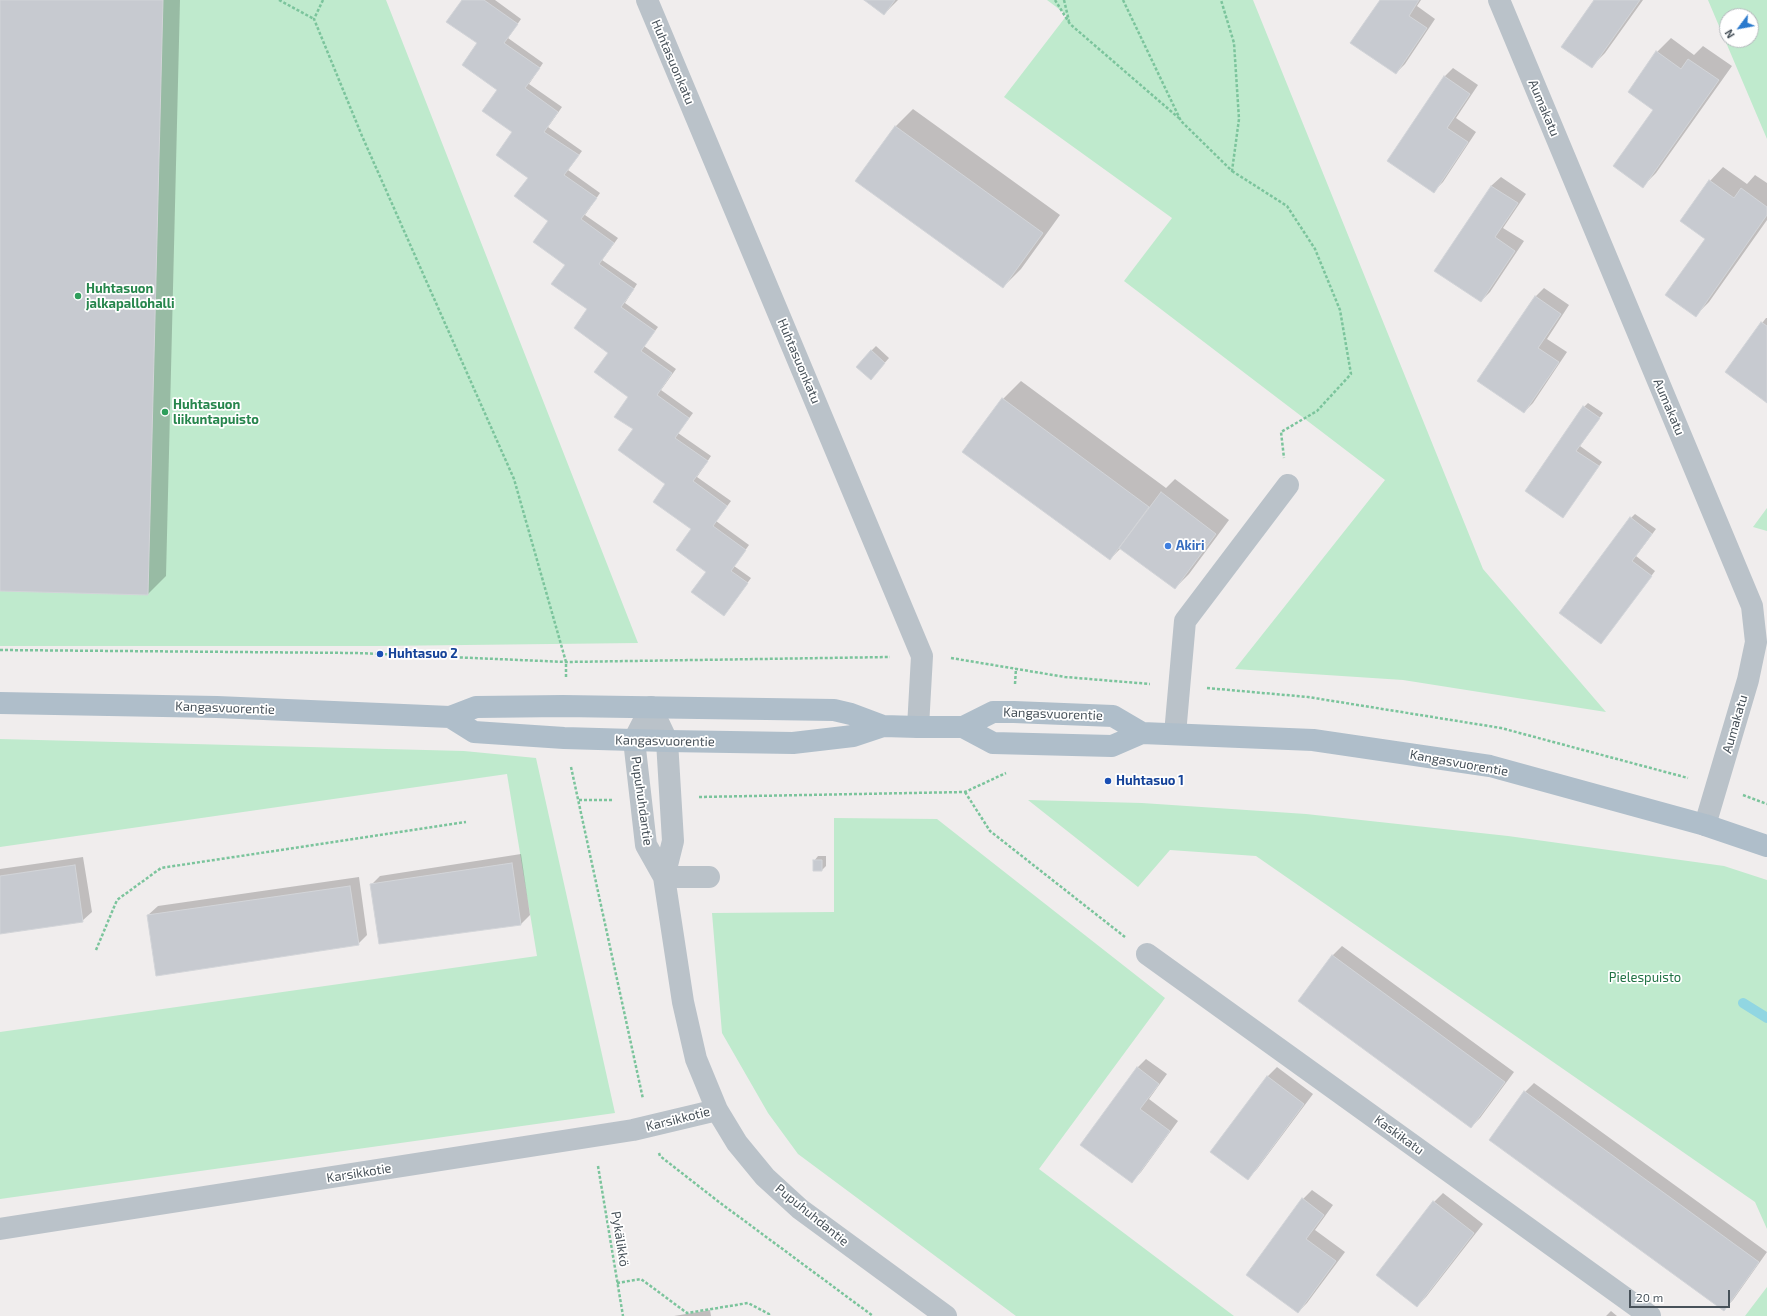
<!DOCTYPE html>
<meta charset="utf-8">
<style>
body{margin:0}
#map{position:relative;width:1767px;height:1316px;overflow:hidden;background:#f0eded;font-family:"Exo 2",sans-serif}
canvas{display:block}
.north{position:absolute;left:1719px;top:8px;width:40px;height:40px;box-sizing:border-box;background:#fff;border:1px solid #b5b9bd;border-radius:50%;rotate:238deg;font-size:11px;font-weight:700;line-height:16px;text-align:center;color:#475159}
.north::after{content:'';display:block;margin:auto;width:14px;height:18px;background:#2b7acd;clip-path:polygon(50% 0,100% 100%,50% 72%,0 100%)}
.scale{position:absolute;left:1629px;top:1290px;width:101px;height:18px;box-sizing:border-box;border:2px solid #475159;border-top:0;padding-left:5px;font-size:12px;line-height:14px;white-space:nowrap;color:#475159;-webkit-text-stroke:3px #fff;paint-order:stroke}
</style>
<div id="map">
<canvas width="1767" height="1316"></canvas>
<div class="north">N</div>
<div class="scale">20 m</div>
</div>
<script>
const g = document.querySelector('canvas').getContext('2d');
g.lineJoin = 'round';
function fillPath(path, color) {
  g.fillStyle = color;
  g.fill(path, 'evenodd');
}
function poly(rows) {
  const path = new Path2D();
  for (const r of rows) {
    path.moveTo(r[0], r[1]);
    for (let i = 2; i < r.length; i += 2) path.lineTo(r[i], r[i + 1]);
  }
  return path;
}
function trace(path, color, width, dash) {
  g.strokeStyle = color;
  g.lineWidth = width;
  g.lineCap = dash ? 'butt' : 'round';
  g.setLineDash(dash || []);
  g.stroke(path);
}
function drawText(font, color, halo, rows, align = 'center') {
  g.font = font + ' "Exo 2",sans-serif';
  g.lineWidth = 3.5;
  g.setLineDash([]);
  g.textBaseline = 'middle';
  g.strokeStyle = halo;
  g.fillStyle = color;
  for (const [text, x, y, turn = 0] of rows) {
    g.save();
    g.translate(x, y);
    g.rotate((+turn || 0) * Math.PI / 180);
    g.textAlign = isNaN(turn) ? turn : align;
    if (halo) g.strokeText(text, 0, 0);
    g.fillText(text, 0, 0);
    g.restore();
  }
}
fillPath(poly([
 [0,0,386,0,638,643,379,646,0,646],
 [1047,0,1253,0,1483,569,1606,712,1403,680,1235,669,1385,480,1124,281,1172,218,1004,97,1067,15],
 [1708,0,1767,0,1767,139],
 [1727,16,1751,16,1751,40,1727,40],
 [1767,508,1767,531,1753,527],
 [0,739,464,751,536,758,615,1113,0,1199,0,1032,537,956,507,774,0,847],
 [1028,800,1142,803,1306,814,1508,836,1724,866,1767,880,1767,1229,1755,1202,1256,856,1170,850,1138,887],
 [834,818,937,819,1165,998,1039,1169,1234,1316,1016,1316,798,1154,768,1113,722,1033,712,913,834,912],
 [1767,1287,1767,1316,1745,1316]
]), '#bfeacd');
fillPath(poly([
 [0,0,180,0,166,576,148,594,0,590],
 [463,0,495,0,521,19,508,38,543,63,529,84,562,107,548,127,582,151,568,170,600,193,585,215,618,238,602,260,637,284,625,303,658,327,644,346,676,369,661,390,693,413,678,433,711,456,697,477,731,501,716,521,749,545,734,566,751,578,724,615,692,529,634,429,630,396,566,265,550,220,529,177,498,89],
 [866,0,898,0,884,14],
 [1381,0,1421,0,1417,6,1435,19,1405,64,1396,73],
 [1596,0,1643,0,1605,53,1591,67],
 [1671,38,1694,55,1703,46,1732,66,1656,173,1643,186,1654,109,1657,52],
 [1453,68,1478,85,1456,118,1476,132,1443,182,1434,191,1444,77],
 [913,109,1060,215,1021,269,1003,287,895,127],
 [1723,167,1747,184,1755,175,1767,183,1767,220,1709,302,1696,315,1706,239,1710,181],
 [1501,177,1526,194,1503,228,1524,241,1490,292,1481,301,1491,186],
 [1544,288,1569,305,1547,339,1567,352,1533,403,1524,412,1535,297],
 [1766,318,1767,318,1767,401,1726,371],
 [876,346,889,358,875,374,871,351],
 [1021,381,1166,488,1175,479,1229,520,1189,574,1175,588,1121,548,1110,559,1003,399],
 [1588,403,1603,413,1580,446,1602,462,1563,517,1584,407],
 [1635,514,1656,529,1636,556,1655,571,1601,643,1631,518],
 [521,854,530,915,521,924,371,885,380,876],
 [818,856,826,856,826,866,822,870,814,861],
 [83,857,92,912,82,921,0,933,0,869],
 [359,877,367,935,358,944,148,915,158,906],
 [1342,946,1514,1072,1480,1118,1471,1127,1300,1001,1333,955],
 [1146,1059,1167,1074,1149,1099,1178,1121,1141,1172,1132,1181,1137,1068],
 [1277,1067,1313,1094,1257,1169,1248,1178,1211,1152,1268,1076],
 [1534,1083,1767,1252,1733,1300,1724,1309,1525,1092],
 [1312,1190,1333,1205,1315,1230,1345,1252,1307,1303,1298,1312,1303,1199],
 [1443,1193,1483,1224,1426,1297,1417,1306,1434,1202],
 [710,1310,711,1316,674,1316],
 [1611,1311,1617,1316,1606,1316]
]), '#0003');
trace(poly([
 [1743,1003,1767,1018]
]), '#91d6e2', 10);
const building = poly([
 [0,0,163,0,148,595,0,591,0,0],
 [462,0,484,0,518,24,504,43,540,68,525,88,558,112,544,132,579,155,564,175,597,198,581,219,614,243,599,264,634,289,621,307,655,331,641,351,672,373,657,395,689,418,675,438,708,461,693,481,727,506,713,526,746,550,731,571,748,583,724,616,691,592,706,572,676,550,691,529,653,502,665,484,618,450,633,429,614,417,628,397,594,372,608,353,574,328,587,309,551,284,565,265,533,242,548,221,514,196,528,178,496,155,512,132,482,111,497,90,462,65,477,43,446,22,462,0],
 [864,0,895,0,884,15,864,0],
 [1380,0,1419,0,1409,16,1427,28,1396,74,1350,43,1380,0],
 [1594,0,1640,0,1592,68,1561,47,1594,0],
 [1656,51,1681,69,1688,59,1719,80,1643,188,1613,166,1653,110,1628,92,1656,51],
 [1444,76,1470,94,1447,128,1468,142,1434,193,1387,161,1444,76],
 [895,126,1043,233,1003,288,855,181,895,126],
 [1709,180,1734,198,1741,188,1767,207,1767,215,1696,317,1665,295,1705,239,1680,221,1709,180],
 [1491,186,1518,203,1495,237,1515,251,1481,302,1434,271,1491,186],
 [1535,296,1561,314,1538,348,1559,362,1524,413,1477,381,1535,296],
 [1761,322,1767,326,1767,403,1725,372,1761,322],
 [871,350,885,363,871,380,856,367,871,350],
 [1002,398,1149,507,1110,560,962,452,1002,398],
 [1583,406,1600,418,1576,451,1599,466,1563,518,1525,491,1583,406],
 [1161,492,1216,534,1175,589,1119,548,1161,492],
 [1630,517,1652,534,1632,561,1652,576,1601,644,1559,613,1630,517],
 [813,860,822,860,822,871,813,871,813,860],
 [512,863,521,925,379,944,370,884,512,863],
 [75,865,83,922,0,934,0,876,75,865],
 [350,886,359,945,156,976,147,915,350,886],
 [1332,955,1505,1082,1471,1128,1298,1001,1332,955],
 [1137,1067,1159,1084,1140,1109,1170,1131,1132,1183,1080,1145,1137,1067],
 [1267,1076,1304,1104,1248,1180,1210,1152,1267,1076],
 [1524,1091,1759,1262,1724,1311,1489,1140,1524,1091],
 [1302,1198,1324,1215,1306,1239,1336,1261,1298,1313,1246,1275,1302,1198],
 [1433,1201,1474,1233,1417,1307,1376,1275,1433,1201]
]);
fillPath(building, '#c7cad0');
trace(building, '#d2d4d8', 1);
trace(poly([
 [279,0,314,19],
 [323,0,314,19,362,136,514,479,566,662,566,677],
 [1055,0,1070,24,1180,119],
 [1064,0,1069,21],
 [1123,0,1181,121,1232,171,1239,119,1234,43,1221,0],
 [1232,171,1287,206,1315,249,1340,310,1351,374,1317,411,1281,432,1284,458],
 [0,650,357,653,566,662,890,657],
 [951,658,1065,677,1150,684],
 [1015,684,1016,668],
 [1207,688,1308,697,1501,728,1688,778],
 [571,767,643,1099],
 [965,792,990,831,1125,937],
 [1743,795,1767,804],
 [699,797,965,792,1006,773],
 [579,800,612,800],
 [96,950,117,900,161,868,466,822],
 [659,1153,660,1156,719,1202,873,1316],
 [598,1166,623,1316],
 [617,1283,641,1279,687,1313,748,1303,769,1314,769,1316]
]), '#7bc49c', 2.5, [3, 2]);
trace(poly([
 [647,0,922,656,918,727],
 [1499,0,1752,606,1756,642,1748,680,1705,825],
 [651,707,634,740,646,845,664,877,683,1002,696,1059,717,1110,737,1143,765,1177,800,1209,946,1316],
 [651,707,667,741,673,841,664,877],
 [1175,734,1185,621,1288,485],
 [664,877,709,877],
 [1147,954,1650,1316],
 [0,1229,633,1130,717,1110]
]), '#bac2c9', 22);
trace(poly([
 [0,703,217,707,450,717,476,707,563,706,834,710,851,714,883,726,918,727,963,727,993,712,1014,712,1113,716,1142,733],
 [450,717,474,732,564,738,667,741,793,743,853,736,883,726],
 [963,727,993,743,1112,746,1142,733,1313,740,1490,766,1705,825,1767,846]
]), '#afbeca', 22);
for (const [x, y, r, color] of [
 [78,296,4,"#2e9e5b"],
 [165,412,4,"#2e9e5b"],
 [1168,546,4,"#3f7fe0"],
 [380,654,4,"#1a4fb4"],
 [1108,781,4,"#1a4fb4"]
]) {
  const dot = new Path2D();
  dot.arc(x, y, r, 0, 2 * Math.PI);
  g.fillStyle = color;
  g.fill(dot);
  trace(dot, '#fff', 1.5);
}
drawText('13px', '#475159', '#fff', [
 ["Huhtasuonkatu",673,62,67],
 ["Aumakatu",1544,108,67],
 ["Huhtasuonkatu",799,361,67],
 ["Aumakatu",1669,407,67],
 ["Kangasvuorentie",225,708,2],
 ["Kangasvuorentie",1053,714,2],
 ["Aumakatu",1735,724,-74],
 ["Kangasvuorentie",665,741,1],
 ["Kangasvuorentie",1459,763,10],
 ["Pupuhuhdantie",642,801,82],
 ["Karsikkotie",678,1119,-14],
 ["Kaskikatu",1399,1135,36],
 ["Karsikkotie",359,1173,-9],
 ["Pupuhuhdantie",812,1215,39],
 ["Pykälikkö",620,1239,81]
]);
drawText('bold 13px', '#27864d', '#fff', [
 ["Huhtasuon",86,289],
 ["jalkapallohalli",86,304],
 ["Huhtasuon",173,405],
 ["liikuntapuisto",173,420]
], 'left');
drawText('bold 13px', '#366cbe', '#fff', [
 ["Akiri",1176,546]
], 'left');
drawText('bold 13px', '#164399', '#fff', [
 ["Huhtasuo 2",388,654],
 ["Huhtasuo 1",1116,781]
], 'left');
drawText('13px', '#207244', '#fff', [
 ["Pielespuisto",1645,978]
]);
</script>
